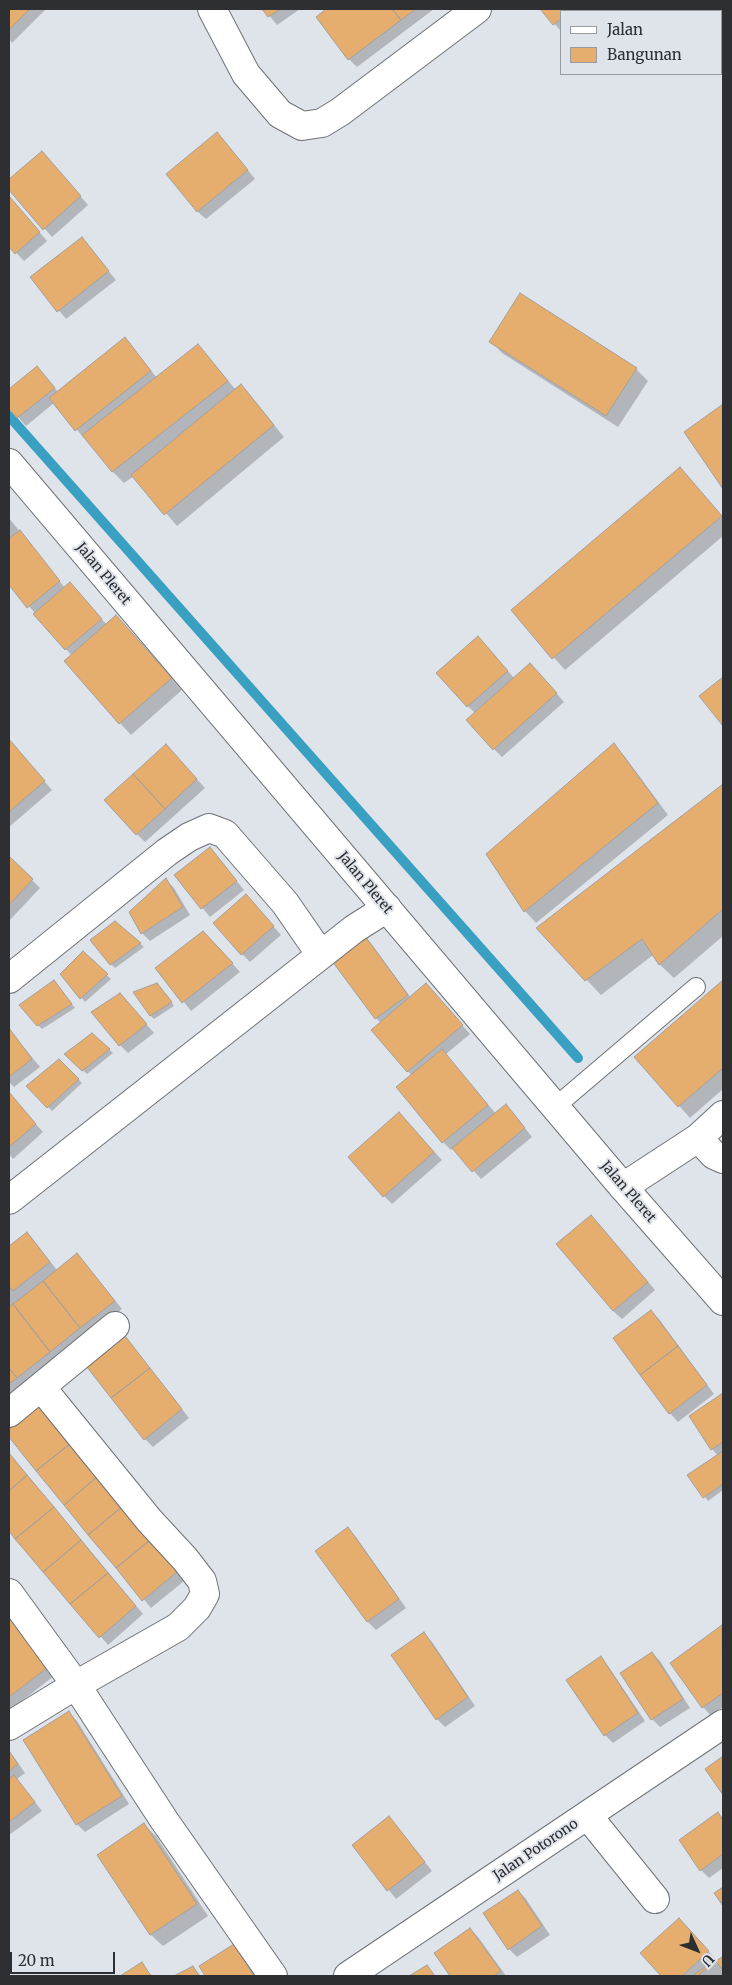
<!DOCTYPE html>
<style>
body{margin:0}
#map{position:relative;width:732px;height:1985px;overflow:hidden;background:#dfe4ea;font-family:Merriweather,serif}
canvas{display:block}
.frame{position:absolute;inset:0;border:10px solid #2d2f32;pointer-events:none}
.legend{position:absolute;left:560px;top:10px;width:162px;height:65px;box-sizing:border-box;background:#dfe4ea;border:1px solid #989ca0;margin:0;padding:6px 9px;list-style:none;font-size:15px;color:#2d2f32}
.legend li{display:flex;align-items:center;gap:10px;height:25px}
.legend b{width:25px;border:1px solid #989ca0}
.north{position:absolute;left:672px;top:1925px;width:50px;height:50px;-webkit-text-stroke:4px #dfe4ea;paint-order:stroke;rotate:133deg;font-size:14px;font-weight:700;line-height:20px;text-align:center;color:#2d2f32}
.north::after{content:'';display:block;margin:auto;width:18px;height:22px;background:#2d2f32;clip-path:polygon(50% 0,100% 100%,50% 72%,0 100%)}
.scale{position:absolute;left:10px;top:1952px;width:105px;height:22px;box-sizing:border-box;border:2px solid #2d2f32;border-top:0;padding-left:6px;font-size:15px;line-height:18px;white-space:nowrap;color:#2d2f32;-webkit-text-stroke:4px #dfe4ea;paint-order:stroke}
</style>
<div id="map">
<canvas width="732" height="1985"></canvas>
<div class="frame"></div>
<ul class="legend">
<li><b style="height:6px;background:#fff"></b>Jalan</li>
<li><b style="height:14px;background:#e5ad6e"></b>Bangunan</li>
</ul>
<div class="north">U</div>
<div class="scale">20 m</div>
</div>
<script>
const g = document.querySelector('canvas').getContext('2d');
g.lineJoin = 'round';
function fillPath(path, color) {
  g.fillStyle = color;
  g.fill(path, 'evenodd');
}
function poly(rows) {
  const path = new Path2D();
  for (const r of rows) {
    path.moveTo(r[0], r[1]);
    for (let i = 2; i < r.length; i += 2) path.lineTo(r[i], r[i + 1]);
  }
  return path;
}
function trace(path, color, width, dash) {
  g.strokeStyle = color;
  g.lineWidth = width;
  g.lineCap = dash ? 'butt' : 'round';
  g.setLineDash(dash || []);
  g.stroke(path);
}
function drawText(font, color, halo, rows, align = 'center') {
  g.font = font + ' Merriweather,serif';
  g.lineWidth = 4;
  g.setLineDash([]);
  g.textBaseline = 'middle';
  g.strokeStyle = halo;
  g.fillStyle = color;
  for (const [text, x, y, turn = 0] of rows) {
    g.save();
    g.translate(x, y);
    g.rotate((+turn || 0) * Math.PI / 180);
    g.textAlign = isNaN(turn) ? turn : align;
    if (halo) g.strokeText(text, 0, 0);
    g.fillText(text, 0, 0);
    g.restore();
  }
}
fillPath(poly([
 [9,9,46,9,12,43,9,39],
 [264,9,300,9,277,25],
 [329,9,434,9,357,67,349,59,318,17],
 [541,9,591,9,588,11,561,11,561,31],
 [225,142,255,179,206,219,197,211],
 [42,152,88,205,52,237,9,188,9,181],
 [9,197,47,241,24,261,9,245],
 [81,238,116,280,66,319,32,277],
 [491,341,636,369,648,381,618,427,502,353],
 [198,345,236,390,241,386,252,398,284,437,177,526,134,476,124,483,113,472,54,403,26,426,9,407,9,390,37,367,58,392,132,347,157,378],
 [723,406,723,487,686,432],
 [680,469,723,518,723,536,565,670,512,610],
 [9,518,65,588,78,592,107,625,116,616,182,690,131,735,120,723,72,656,9,583],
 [486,646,514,678,538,672,564,702,502,757,494,749,475,713,468,706],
 [9,741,52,790,9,827],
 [614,745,625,757,668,815,536,923,525,911,488,855],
 [174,754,205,788,145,842,137,834],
 [723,786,723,936,674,978,659,964,653,955,601,995,538,928],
 [210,848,244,890,210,917,175,875],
 [9,857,40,888,9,921],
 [166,880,174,888,190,915,150,941,142,933],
 [254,904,281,935,250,962,242,954],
 [115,922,144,947,115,968,111,964],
 [365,938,373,946,411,998,434,993,470,1034,446,1054,496,1114,514,1114,532,1137,481,1179,454,1148,451,1150,443,1142,398,1088,412,1076,372,1030,381,1023,376,1018],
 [211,940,240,972,191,1011,157,968],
 [83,953,111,979,85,1002,61,974],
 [723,981,723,1089,690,1118,636,1057],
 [58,986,75,1008,42,1029,38,1025],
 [161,988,174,1006,154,1019,151,1016],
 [128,1003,154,1033,128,1053,120,1045],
 [9,1029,40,1067,14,1087,9,1082],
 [92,1034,113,1053,87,1074,66,1054],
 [59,1060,82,1083,52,1111,28,1086],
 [9,1094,43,1132,13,1159,9,1154],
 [399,1114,442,1160,392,1204,384,1196],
 [599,1224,655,1290,622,1319,613,1311],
 [27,1233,57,1270,77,1254,122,1309,9,1399,9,1248],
 [650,1311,659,1319,714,1394,678,1422,670,1413],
 [122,1333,189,1418,153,1447,145,1439],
 [723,1395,723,1490,708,1501,689,1475,718,1456,712,1449,691,1416],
 [39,1406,184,1581,151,1608,9,1435,9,1431],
 [9,1453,143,1614,108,1645,9,1529],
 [348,1529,356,1537,406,1608,376,1630,368,1622,317,1552],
 [9,1618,54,1676,10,1710,9,1708],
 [722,1627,723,1707,711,1716,703,1707,672,1663],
 [424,1634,432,1642,475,1706,445,1727,437,1719],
 [652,1653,660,1661,690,1708,660,1727,652,1719,622,1673],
 [600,1658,608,1666,645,1721,613,1743,605,1735],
 [69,1713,77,1721,129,1804,85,1832,77,1824],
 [9,1750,25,1773,17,1779,42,1811,9,1835],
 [718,1814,723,1820,723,1868,709,1878,701,1870],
 [389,1817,432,1871,396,1899,353,1845],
 [144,1825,156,1836,208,1916,163,1946,151,1935,99,1855],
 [518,1891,526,1899,550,1935,517,1957,509,1949],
 [687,1928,718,1962,723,1957,723,1976,663,1976,642,1953],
 [470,1929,478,1937,506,1976,451,1976,435,1954],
 [234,1946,242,1954,256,1976,207,1976,201,1967],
 [142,1964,152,1976,122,1976],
 [193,1967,201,1976,177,1976]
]), '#0003');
trace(poly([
 [9,416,578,1058]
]), '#39a0c1', 10);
const building = poly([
 [9,9,30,9,9,30,9,9],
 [262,9,281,9,268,17,262,9],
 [326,9,392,9,401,20,348,60,316,17,326,9],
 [392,9,416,9,401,20,392,9],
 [540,9,573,9,570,11,561,11,561,19,553,25,540,9],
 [217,132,248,170,197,212,166,174,217,132],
 [42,151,81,196,43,230,9,190,9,179,42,151],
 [9,196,40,232,15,254,9,247,9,196],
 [82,237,109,271,57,312,30,277,82,237],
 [520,293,637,368,606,416,489,342,520,293],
 [125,337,151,371,75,431,49,398,125,337],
 [198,344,228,381,112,472,82,435,198,344],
 [37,366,55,388,17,418,9,409,9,389,37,366],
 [241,384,274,425,164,515,131,475,241,384],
 [723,404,723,489,684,432,723,404],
 [680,467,722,516,552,659,511,610,680,467],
 [20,530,60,581,27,608,9,585,9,539,20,530],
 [70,582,102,619,65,650,33,614,70,582],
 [116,615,172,678,119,724,64,661,116,615],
 [478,636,508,671,467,707,436,673,478,636],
 [530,663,557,693,493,750,466,720,530,663],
 [723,677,723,726,699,696,723,677],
 [9,739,45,781,9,812,9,739],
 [614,743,658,803,524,912,486,854,614,743],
 [166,744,197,779,165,809,133,774,166,744],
 [133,774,165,809,136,835,104,800,133,774],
 [723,784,723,909,659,965,642,939,585,981,536,928,723,784],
 [210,847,237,881,201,909,174,875,210,847],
 [9,856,33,879,9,905,9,856],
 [166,878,183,907,141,934,129,912,166,878],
 [246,894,274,926,241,955,213,923,246,894],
 [115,921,141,943,110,965,90,940,115,921],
 [203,931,233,963,182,1003,155,968,203,931],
 [365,936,408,995,375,1019,332,961,365,936],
 [83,951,108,974,80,999,60,974,83,951],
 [54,980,72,1004,37,1026,19,1005,54,980],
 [723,980,723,1068,678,1107,634,1057,723,980],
 [157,983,172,1002,150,1016,133,992,157,983],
 [426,983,463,1025,407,1072,371,1030,426,983],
 [120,993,147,1024,119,1046,91,1012,120,993],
 [9,1028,32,1059,9,1077,9,1028],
 [92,1033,110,1049,82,1071,64,1054,92,1033],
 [442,1049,488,1105,442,1143,396,1087,442,1049],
 [59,1059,79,1079,47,1108,26,1086,59,1059],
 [9,1092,36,1124,9,1147,9,1092],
 [506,1104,525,1128,472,1172,452,1148,506,1104],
 [399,1112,434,1152,383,1197,348,1157,399,1112],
 [591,1215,648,1282,613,1311,556,1244,591,1215],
 [27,1232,50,1262,13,1291,9,1286,9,1246,27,1232],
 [77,1253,115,1301,80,1328,43,1281,77,1253],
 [43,1281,80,1328,50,1352,13,1304,43,1281],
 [13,1304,50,1352,17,1378,9,1368,9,1307,13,1304],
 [651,1310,678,1346,640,1375,613,1338,651,1310],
 [122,1332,150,1368,111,1398,83,1362,122,1332],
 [678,1346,707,1385,669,1414,640,1375,678,1346],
 [9,1368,17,1378,9,1384,9,1368],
 [150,1368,182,1409,144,1440,111,1398,150,1368],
 [723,1393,723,1442,711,1450,689,1416,723,1393],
 [39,1404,71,1443,36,1471,9,1437,9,1429,39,1404],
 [71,1443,98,1476,64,1505,36,1471,71,1443],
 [723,1451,723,1484,703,1498,687,1475,723,1451],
 [9,1453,27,1475,9,1491,9,1453],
 [27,1475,54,1507,15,1539,9,1531,9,1491,27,1475],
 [98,1476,123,1506,88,1535,64,1505,98,1476],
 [123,1506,150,1540,116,1568,88,1535,123,1506],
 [54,1507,81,1540,43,1572,15,1539,54,1507],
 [348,1527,399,1599,367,1622,315,1551,348,1527],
 [81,1540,108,1573,70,1604,43,1572,81,1540],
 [150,1540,177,1572,142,1601,116,1568,150,1540],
 [108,1573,136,1606,99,1638,70,1604,108,1573],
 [9,1618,47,1668,9,1697,9,1618],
 [722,1625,723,1693,702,1708,670,1663,722,1625],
 [424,1632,468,1697,436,1720,391,1655,424,1632],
 [652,1652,683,1699,651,1720,620,1673,652,1652],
 [601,1656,638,1713,604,1736,566,1680,601,1656],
 [69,1711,122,1796,76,1825,23,1740,69,1711],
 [9,1751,18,1764,9,1771,9,1751],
 [723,1756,723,1795,705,1769,723,1756],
 [14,1775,35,1802,9,1822,9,1779,14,1775],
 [718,1812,723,1820,723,1854,700,1871,679,1840,718,1812],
 [389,1816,425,1862,387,1891,352,1845,389,1816],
 [144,1823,197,1904,150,1935,97,1855,144,1823],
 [723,1887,723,1906,714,1893,723,1887],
 [518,1890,542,1926,508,1950,483,1913,518,1890],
 [679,1918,709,1951,682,1976,661,1976,640,1953,679,1918],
 [470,1928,501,1971,494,1976,450,1976,434,1953,470,1928],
 [234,1944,254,1976,205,1976,199,1966,234,1944],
 [723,1956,723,1976,701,1976,699,1974,723,1956],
 [715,1960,723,1971,723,1976,692,1976,715,1960],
 [142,1962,151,1976,120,1976,142,1962],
 [427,1965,435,1976,409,1976,427,1965],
 [193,1966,199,1976,174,1976,193,1966]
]);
fillPath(building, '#e5ad6e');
trace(building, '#a59f9a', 1);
const lane = poly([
 [555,1107,696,987]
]);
const street = poly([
 [212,9,246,74,280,114,302,126,322,123,340,112,477,9],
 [9,979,167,852,189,837,209,828,225,834,285,903,321,955],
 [698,1138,714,1155,723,1159],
 [623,1187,698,1138,723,1115],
 [9,1200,354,929,387,908],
 [9,1413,115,1326],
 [9,1593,76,1685,164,1820,273,1976],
 [9,1726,76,1685,178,1627,197,1608,205,1594,202,1581,185,1559,149,1520,41,1387],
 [588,1816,655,1899],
 [348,1976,723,1724]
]);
const secondary = poly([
 [9,463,623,1187,723,1301]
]);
trace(lane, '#6e7277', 20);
trace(street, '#6e7277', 30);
trace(secondary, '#6e7277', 30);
trace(lane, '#fff', 18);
trace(street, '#fff', 28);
trace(secondary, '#fff', 28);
drawText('14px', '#2d2f32', '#dfe4ea', [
 ["Jalan Pleret",103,574,50],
 ["Jalan Pleret",365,883,50],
 ["Jalan Pleret",628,1192,49],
 ["Jalan Potorono",536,1850,-34]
]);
</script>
